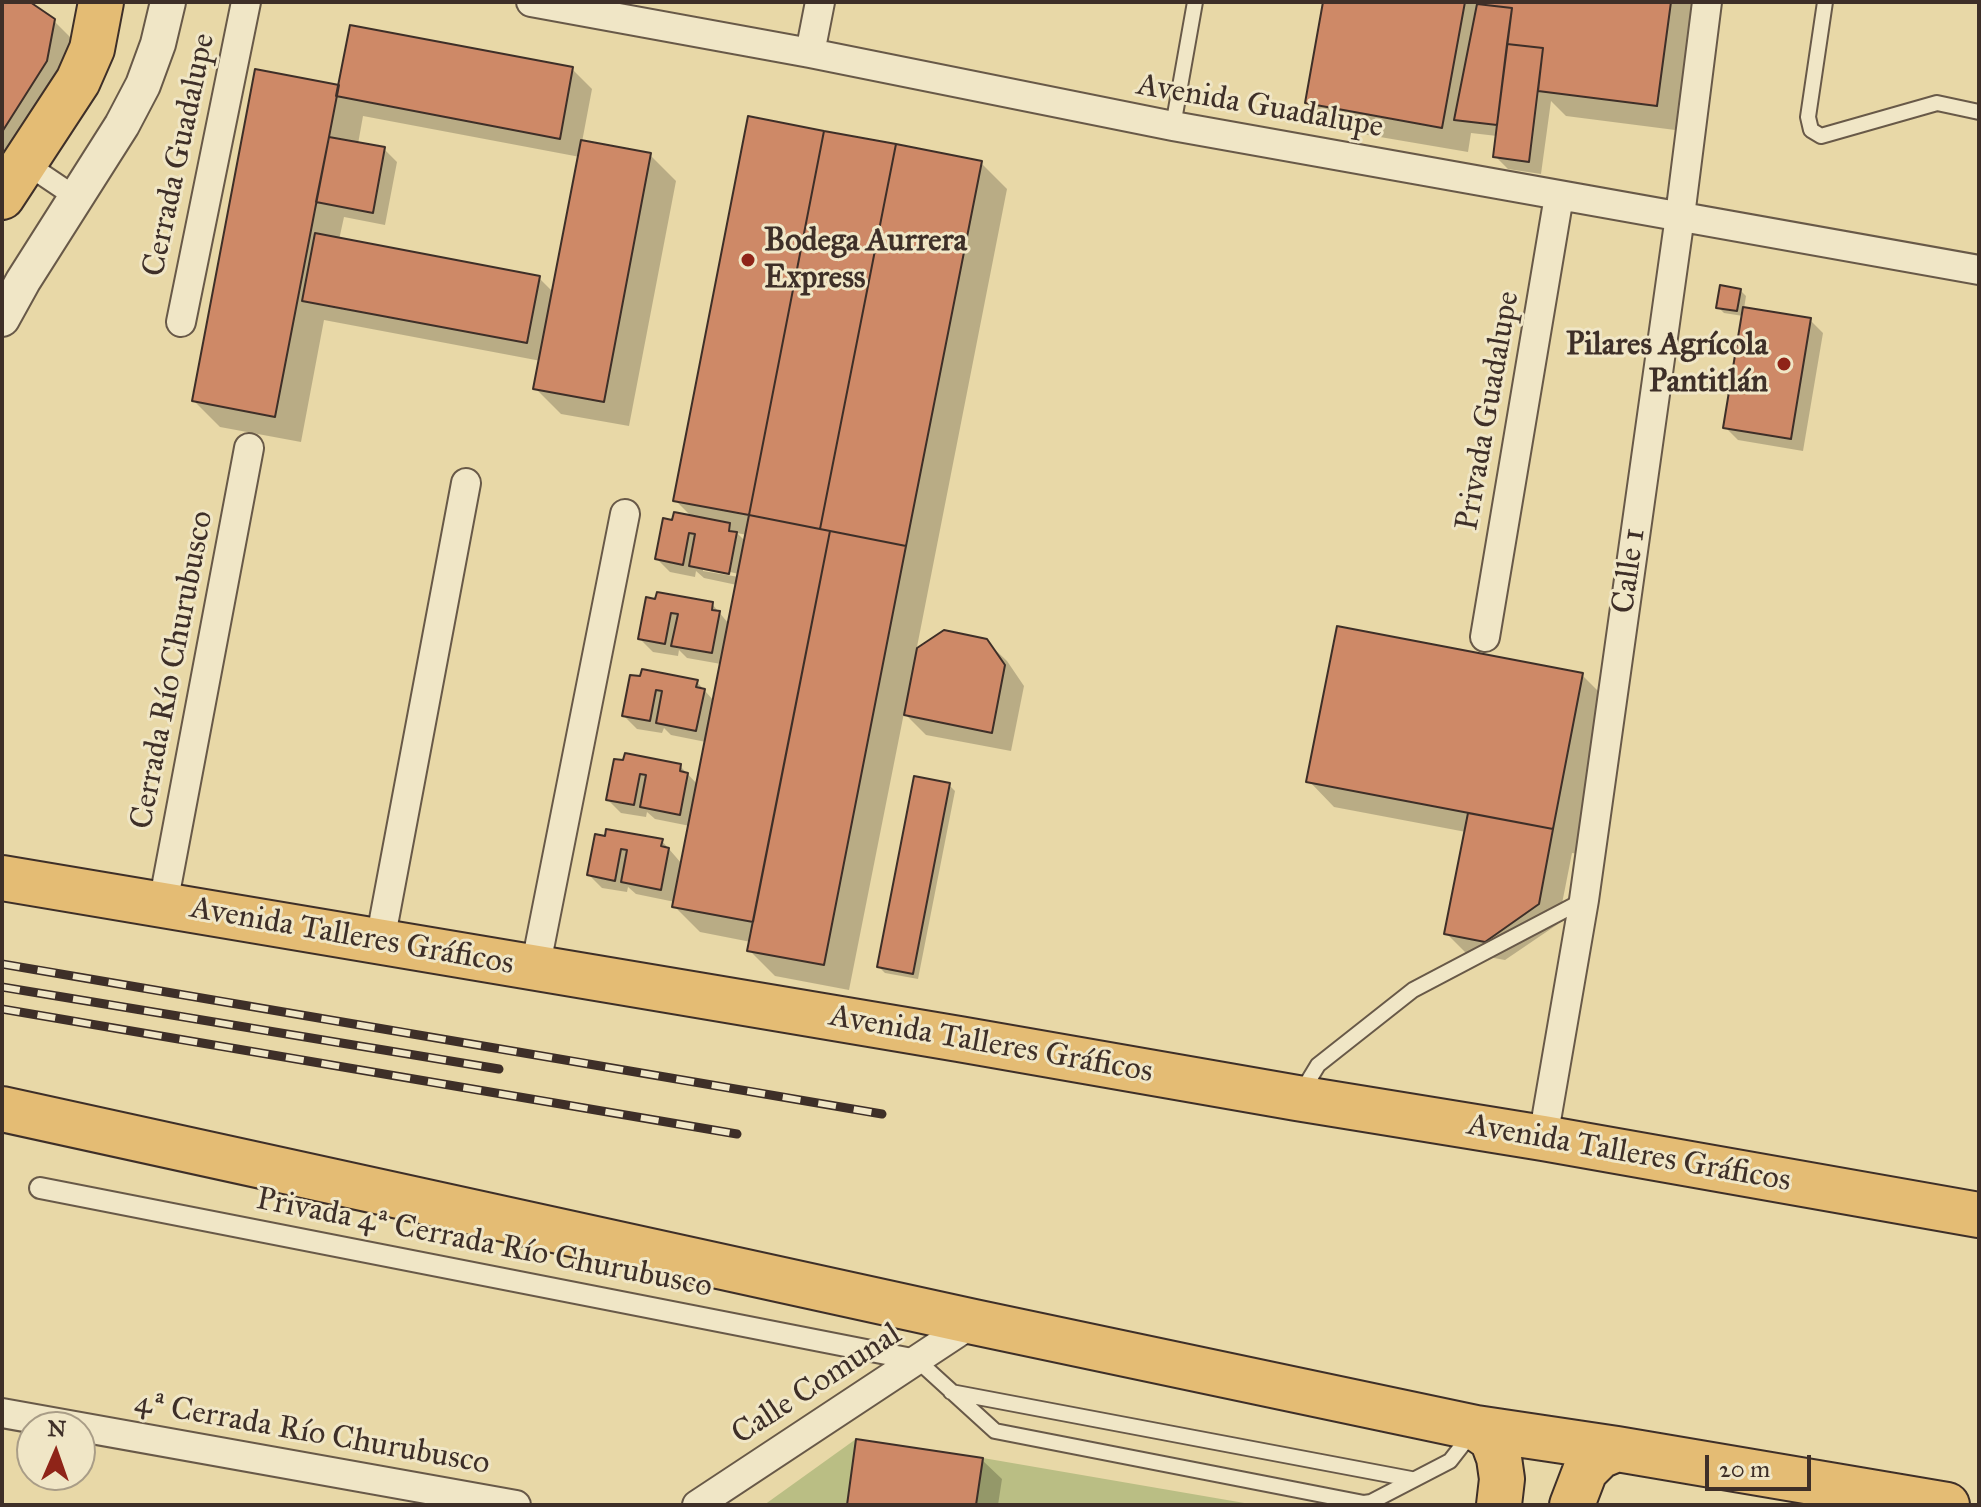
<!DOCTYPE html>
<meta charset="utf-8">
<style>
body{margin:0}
#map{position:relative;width:1981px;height:1507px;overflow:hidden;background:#e8d8a7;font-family:"IM FELL Great Primer",serif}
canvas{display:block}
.frame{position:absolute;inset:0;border:4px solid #3e2f28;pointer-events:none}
.north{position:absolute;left:16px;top:1411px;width:80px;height:80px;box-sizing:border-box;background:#f0e6c6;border:2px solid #a99d87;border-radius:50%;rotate:2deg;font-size:22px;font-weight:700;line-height:32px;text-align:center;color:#3e2f28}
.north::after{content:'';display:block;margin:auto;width:28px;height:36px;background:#8f2418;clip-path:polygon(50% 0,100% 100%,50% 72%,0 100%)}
.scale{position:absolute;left:1705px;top:1455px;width:106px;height:36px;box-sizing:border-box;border:4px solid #3e2f28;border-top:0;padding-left:10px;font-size:24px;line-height:28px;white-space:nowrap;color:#3e2f28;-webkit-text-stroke:6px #f0e6c6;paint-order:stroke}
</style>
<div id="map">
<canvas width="1981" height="1507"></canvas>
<div class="frame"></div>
<div class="north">N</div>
<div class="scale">20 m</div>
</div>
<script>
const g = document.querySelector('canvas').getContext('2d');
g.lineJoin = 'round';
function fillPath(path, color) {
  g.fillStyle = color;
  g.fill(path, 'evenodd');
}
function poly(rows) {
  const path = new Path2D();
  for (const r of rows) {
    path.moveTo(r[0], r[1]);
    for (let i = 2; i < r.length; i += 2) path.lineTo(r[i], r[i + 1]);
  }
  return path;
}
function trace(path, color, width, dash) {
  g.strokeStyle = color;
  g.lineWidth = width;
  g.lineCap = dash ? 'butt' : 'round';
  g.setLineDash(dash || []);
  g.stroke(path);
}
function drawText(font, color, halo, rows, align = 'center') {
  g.font = font + ' "IM FELL Great Primer",serif';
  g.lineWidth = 6;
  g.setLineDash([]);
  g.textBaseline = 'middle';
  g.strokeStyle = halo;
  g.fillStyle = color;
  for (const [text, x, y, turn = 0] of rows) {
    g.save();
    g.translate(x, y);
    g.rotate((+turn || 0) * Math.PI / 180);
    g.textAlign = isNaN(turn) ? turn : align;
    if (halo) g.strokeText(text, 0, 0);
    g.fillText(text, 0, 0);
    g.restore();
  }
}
fillPath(poly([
 [856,1439,983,1458,1256,1505,764,1505]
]), '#babe84');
fillPath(poly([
 [2,2,26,2,54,21,80,47,2,198],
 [1325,2,1690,2,1698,11,1683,131,1566,116,1551,101,1541,174,1508,169,1495,156,1497,136,1471,133,1468,152,1333,129,1307,103],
 [572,69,592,89,582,142,650,155,676,181,629,426,561,414,535,388,541,361,324,320,301,442,220,427,194,401,338,87],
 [363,116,580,157,554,293,539,278,339,240,344,217,385,225,397,162,384,149,358,144],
 [981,163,1007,189,916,652,944,633,986,641,1007,661,1024,686,1011,751,926,735,904,713,849,990,775,976,749,950,751,942,700,932,674,906,675,902,636,894,628,887,627,892,602,888,589,875,597,836,662,841,682,864,690,826,655,819,647,812,646,817,621,813,608,800,616,761,680,766,698,785,706,742,671,735,664,728,662,733,637,729,624,716,632,677,697,682,714,701,721,664,687,658,679,650,678,656,653,652,640,639,647,600,712,604,729,624,737,585,704,578,696,571,695,577,670,572,657,559,674,522,693,518,675,500],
 [737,533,747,535,745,541],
 [703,566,739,574,739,577,703,571],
 [1740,290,1746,296,1744,309,1810,320,1823,333,1803,451,1738,440,1725,427,1743,316,1724,313,1718,307],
 [1582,675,1608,701,1579,854,1572,853,1558,924,1505,960,1466,953,1446,933,1466,832,1334,807,1309,781],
 [949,785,955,791,918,979,885,973,879,967],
 [982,1460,1002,1479,998,1505,849,1505]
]), '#0003');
const building = poly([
 [2,2,30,2,55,19,47,61,2,132,2,2],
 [1323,2,1465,2,1442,128,1305,103,1323,2],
 [1477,2,1671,2,1657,106,1538,91,1543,48,1507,44,1512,8,1477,4,1477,2],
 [1477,4,1512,8,1497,125,1454,120,1477,4],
 [350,25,573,67,560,139,336,96,350,25],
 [1507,44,1543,48,1529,162,1493,157,1507,44],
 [255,69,339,85,275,417,192,401,255,69],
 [748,116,824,131,749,515,673,501,748,116],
 [824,131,896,144,820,529,749,515,824,131],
 [329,137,385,147,373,213,316,202,329,137],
 [581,140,651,153,604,402,533,389,581,140],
 [896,144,982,161,906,546,820,529,896,144],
 [315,233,540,276,527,343,302,301,315,233],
 [1720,285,1741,289,1737,311,1716,308,1720,285],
 [1743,307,1811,318,1791,439,1723,428,1743,307],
 [674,512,730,523,729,531,737,532,729,574,689,566,695,534,689,533,683,565,655,559,663,518,672,520,674,512],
 [749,515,830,531,753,922,672,907,749,515],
 [830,531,906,546,824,965,747,951,830,531],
 [657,592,713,602,712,610,720,611,712,653,671,646,678,614,671,613,665,644,638,639,646,597,655,599,657,592],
 [1337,626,1583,673,1553,829,1306,782,1337,626],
 [944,630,987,639,1005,665,992,733,904,715,917,648,944,630],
 [642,669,698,680,696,687,705,689,696,731,656,723,662,691,656,690,650,721,622,716,630,675,640,676,642,669],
 [625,753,681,764,680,771,688,773,680,815,640,807,646,775,640,774,634,805,606,800,614,759,623,760,625,753],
 [914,776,950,783,913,974,877,967,914,776],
 [1468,813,1553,829,1539,904,1485,942,1444,934,1468,813],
 [606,829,663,839,661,846,669,848,661,890,621,882,627,850,621,849,615,881,587,875,595,834,605,836,606,829],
 [856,1439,983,1458,976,1505,847,1505,856,1439]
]);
fillPath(building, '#ce8967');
trace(building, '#3e2f28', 2);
const service = poly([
 [1825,2,1808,117,1811,130,1821,136,1937,103,1979,112],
 [1173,126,1195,2],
 [1301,1093,1318,1065,1413,990,1584,900],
 [917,1360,995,1431,1364,1503,1371,1502,1450,1461,1471,1434],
 [951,1392,1411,1479]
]);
const pedestrian = poly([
 [25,163,77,198],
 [40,1188,917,1360]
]);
const minor = poly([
 [531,2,810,53,1173,126,1979,270],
 [810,53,820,2],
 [181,322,246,2],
 [1485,637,1559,196],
 [163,904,249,448],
 [380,941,466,483],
 [535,969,625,514],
 [1543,1138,1584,900,1680,216,1707,2],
 [2,1413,516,1505],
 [697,1505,974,1322]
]);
const tertiary = poly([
 [2,319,23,281,122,125,143,85,158,44,168,2]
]);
const primary = poly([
 [2,197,78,81,92,49,101,2],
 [2,878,959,1039,1297,1098,1543,1138,1979,1215],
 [2,1109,974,1322,1476,1428,1617,1449,1947,1505],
 [1476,1428,1492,1439,1499,1458,1502,1479,1499,1505],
 [1572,1505,1585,1471,1600,1456,1617,1449]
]);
trace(service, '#685948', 18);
trace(pedestrian, '#685948', 24);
trace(minor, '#685948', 32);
trace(tertiary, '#685948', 38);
trace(primary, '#3e2f28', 48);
trace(service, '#f0e6c6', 14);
trace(pedestrian, '#f0e6c6', 20);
trace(minor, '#f0e6c6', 28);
trace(tertiary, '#f0e6c6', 34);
trace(primary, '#e4bc74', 44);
const rail = poly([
 [2,964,882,1114],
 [2,987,499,1069],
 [2,1009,737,1134]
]);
trace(rail, '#3e2f28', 9);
trace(rail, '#f0e6c6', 6, [18]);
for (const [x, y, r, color] of [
 [748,260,8,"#8f2418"],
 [1784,364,8,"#8f2418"]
]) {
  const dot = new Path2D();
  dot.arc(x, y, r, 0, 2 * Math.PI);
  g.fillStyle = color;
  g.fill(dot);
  trace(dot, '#f0e6c6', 3);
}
drawText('32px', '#3e2f28', '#f0e6c6', [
 ["Avenida Guadalupe",1260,107,10],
 ["Cerrada Guadalupe",180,155,-78],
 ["Privada Guadalupe",1489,411,-80],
 ["Calle 1",1630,571,-82],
 ["Cerrada Río Churubusco",173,670,-79],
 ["Avenida Talleres Gráficos",352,937,10],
 ["Avenida Talleres Gráficos",991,1045,10],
 ["Avenida Talleres Gráficos",1629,1154,10],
 ["Privada 4ª Cerrada Río Churubusco",484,1244,11],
 ["Calle Comunal",817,1385,-33],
 ["4ª Cerrada Río Churubusco",312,1434,10]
]);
drawText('bold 32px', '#3e2f28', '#f0e6c6', [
 ["Bodega Aurrera",764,242],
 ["Express",764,279],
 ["Pilares Agrícola",1768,346,"right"],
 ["Pantitlán",1768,383,"right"]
], 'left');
</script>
